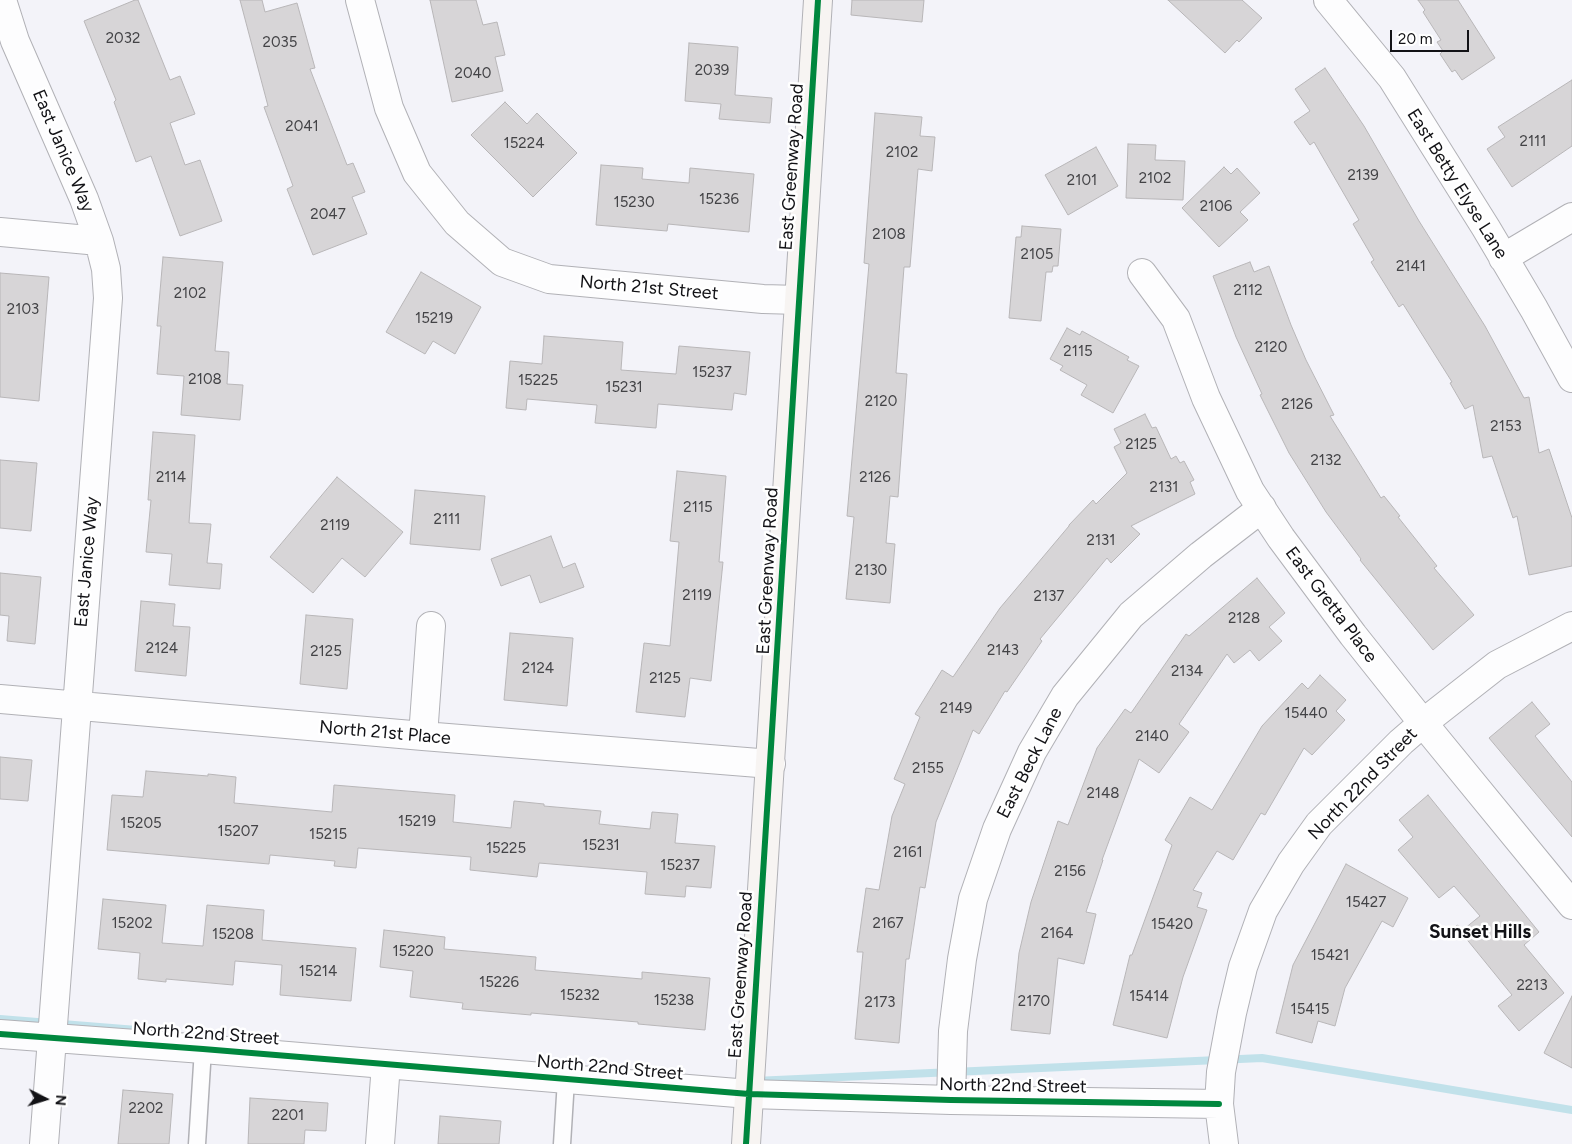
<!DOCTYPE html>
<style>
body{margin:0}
#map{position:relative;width:1572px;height:1144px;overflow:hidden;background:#f3f3f9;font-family:Figtree,sans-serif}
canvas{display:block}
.north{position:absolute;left:20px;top:1074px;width:50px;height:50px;-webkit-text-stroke:4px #fff;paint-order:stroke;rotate:95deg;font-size:14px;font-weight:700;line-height:20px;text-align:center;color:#121216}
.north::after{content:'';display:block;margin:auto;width:18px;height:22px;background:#121216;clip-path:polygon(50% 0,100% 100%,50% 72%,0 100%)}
.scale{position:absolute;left:1390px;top:30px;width:79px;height:22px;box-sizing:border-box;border:2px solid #121216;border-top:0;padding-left:6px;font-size:15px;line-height:18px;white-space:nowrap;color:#121216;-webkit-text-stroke:4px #fff;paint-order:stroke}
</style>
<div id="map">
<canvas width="1572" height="1144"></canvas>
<div class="north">N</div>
<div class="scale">20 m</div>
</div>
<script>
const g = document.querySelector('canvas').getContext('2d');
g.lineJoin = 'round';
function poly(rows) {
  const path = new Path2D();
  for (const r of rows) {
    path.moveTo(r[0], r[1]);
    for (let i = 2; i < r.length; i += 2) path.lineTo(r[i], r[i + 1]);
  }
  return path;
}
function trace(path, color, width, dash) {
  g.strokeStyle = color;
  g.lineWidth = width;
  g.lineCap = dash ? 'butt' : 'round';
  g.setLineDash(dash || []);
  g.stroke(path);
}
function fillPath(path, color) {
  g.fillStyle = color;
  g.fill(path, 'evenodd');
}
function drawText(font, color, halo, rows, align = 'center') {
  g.font = font + ' Figtree,sans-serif';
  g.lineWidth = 5;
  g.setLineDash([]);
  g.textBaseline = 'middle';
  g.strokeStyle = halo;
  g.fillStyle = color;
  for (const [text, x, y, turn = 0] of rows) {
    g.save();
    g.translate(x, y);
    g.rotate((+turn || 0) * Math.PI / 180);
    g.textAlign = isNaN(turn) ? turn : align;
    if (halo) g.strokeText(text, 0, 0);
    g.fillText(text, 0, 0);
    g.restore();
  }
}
trace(poly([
 [0,1019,174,1033],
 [754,1081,1262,1058,1572,1110]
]), '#c1e1ea', 8);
const building = poly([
 [135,0,138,0,170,80,180,76,195,114,170,123,185,165,200,160,222,221,180,236,151,156,136,162,114,102,116,100,84,21,135,0],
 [240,0,262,0,265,12,297,3,315,68,310,69,347,165,353,163,365,192,352,197,367,234,313,255,287,189,293,186,264,107,268,106,240,0],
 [430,0,476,0,483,25,497,22,505,55,495,57,503,91,452,102,430,0],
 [852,0,924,0,922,22,851,15,852,0],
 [1168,0,1242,0,1262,18,1239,42,1237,40,1225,53,1168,0],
 [1418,0,1458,0,1495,58,1462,80,1455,70,1452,72,1440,54,1443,51,1437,42,1441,40,1423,12,1425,10,1418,0],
 [689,43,738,47,735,95,772,98,770,123,719,119,721,104,685,101,689,43],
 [1325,68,1364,126,1419,221,1485,326,1524,398,1529,397,1539,453,1549,449,1572,518,1572,566,1529,575,1517,516,1513,518,1492,456,1483,458,1473,405,1465,409,1450,383,1452,382,1403,304,1399,307,1371,262,1374,260,1353,224,1359,220,1314,142,1310,145,1294,122,1310,111,1295,89,1325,68],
 [1572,80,1572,146,1512,187,1487,149,1505,137,1498,127,1572,80],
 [505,102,527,124,537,113,577,153,533,197,471,135,505,102],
 [875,113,922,117,920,136,935,137,932,171,918,169,910,267,904,267,896,373,907,374,898,497,890,496,886,543,895,544,890,603,846,599,854,517,847,516,869,264,864,263,875,113],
 [1128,144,1156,145,1155,160,1185,161,1183,200,1126,198,1128,144],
 [1096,147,1118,186,1068,215,1045,175,1096,147],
 [601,165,643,168,642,179,689,183,690,168,754,174,749,232,668,224,667,231,596,225,601,165],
 [1224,167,1231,174,1237,168,1260,193,1240,212,1248,220,1219,247,1182,208,1224,167],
 [1022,226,1061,229,1058,266,1053,266,1052,272,1046,272,1041,321,1009,318,1016,237,1021,237,1022,226],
 [163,257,223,262,215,351,229,352,227,384,243,385,240,420,181,415,184,376,157,374,161,326,157,326,163,257],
 [1250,262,1254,272,1269,266,1291,325,1306,360,1334,415,1330,416,1381,498,1384,496,1400,516,1398,517,1437,566,1434,568,1474,615,1433,650,1360,560,1361,559,1326,512,1289,453,1260,395,1262,394,1236,337,1213,276,1250,262],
 [421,272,481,307,455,354,433,341,425,354,386,332,421,272],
 [0,273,49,277,39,401,0,397,0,273],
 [1067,328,1080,335,1082,331,1129,357,1127,360,1139,366,1113,413,1081,395,1087,385,1060,370,1063,366,1050,359,1067,328],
 [544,336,623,342,621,370,676,374,679,346,750,352,746,395,734,393,732,410,658,404,656,428,595,423,597,405,527,399,526,410,506,408,510,361,542,364,544,336],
 [1145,414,1152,428,1156,427,1171,459,1176,456,1180,463,1184,461,1194,480,1190,482,1195,494,1131,526,1140,534,1111,563,1107,558,1040,639,1042,641,1007,692,1005,691,979,734,973,730,936,822,925,888,920,887,909,959,906,959,899,1043,855,1039,863,952,857,952,866,888,879,890,892,816,905,784,894,779,920,717,915,714,942,670,953,677,1000,608,1069,526,1069,525,1093,500,1096,504,1127,473,1114,447,1121,443,1114,429,1145,414],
 [153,432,195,435,189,523,211,524,207,563,222,564,220,589,169,585,172,554,146,552,151,500,148,500,153,432],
 [0,460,37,463,31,531,0,528,0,460],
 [677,471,726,476,719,562,723,562,711,681,690,678,685,717,636,712,644,643,670,646,679,542,670,541,677,471],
 [337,477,403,532,365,577,342,558,313,593,270,557,337,477],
 [415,490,485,496,480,550,410,544,415,490],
 [551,536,563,568,575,563,584,587,540,603,530,575,501,586,491,559,551,536],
 [0,573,41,577,35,644,7,641,9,616,0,615,0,573],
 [1257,578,1285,613,1269,627,1282,641,1259,661,1250,650,1234,663,1227,654,1179,724,1189,732,1159,773,1139,759,1102,860,1103,860,1086,912,1096,914,1084,964,1058,958,1050,1034,1011,1030,1019,953,1031,902,1058,821,1068,825,1097,748,1125,709,1131,713,1186,634,1189,636,1257,578],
 [141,601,175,604,173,626,190,627,186,676,135,671,141,601],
 [306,615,353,619,347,689,300,684,306,615],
 [510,633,573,638,567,706,504,700,510,633],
 [1320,675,1346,700,1336,711,1345,720,1312,755,1304,748,1265,815,1261,813,1233,860,1217,851,1193,890,1202,893,1197,907,1207,910,1183,977,1167,1038,1113,1025,1130,955,1132,955,1172,845,1165,840,1190,797,1212,810,1262,726,1302,683,1308,689,1320,675],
 [1532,702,1550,724,1535,736,1572,782,1572,837,1489,738,1532,702],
 [0,757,32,760,28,801,0,799,0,757],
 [146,771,208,776,208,774,236,777,234,803,332,812,334,785,455,795,453,822,511,828,514,801,544,804,544,806,601,811,599,824,650,829,652,812,678,814,675,843,715,846,711,888,686,886,685,897,645,894,647,872,539,863,537,877,470,870,471,857,358,848,356,868,334,866,335,861,270,855,269,864,107,850,112,795,143,797,146,771],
 [1428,795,1539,932,1524,945,1564,993,1519,1031,1498,1006,1512,995,1456,926,1457,925,1464,929,1480,916,1454,886,1439,898,1398,850,1413,837,1399,820,1428,795],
 [1346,864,1408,898,1393,927,1382,921,1345,988,1335,1026,1318,1021,1312,1043,1276,1033,1293,965,1346,864],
 [103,899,166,905,162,943,203,946,207,905,264,910,262,940,356,948,351,1001,280,995,282,965,235,961,233,985,166,979,166,982,138,979,140,953,98,949,103,899],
 [384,930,445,937,444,949,536,957,535,970,642,979,642,972,710,978,705,1030,638,1024,638,1022,531,1013,531,1015,462,1009,463,1003,410,997,413,971,380,967,384,930],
 [1572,996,1572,1068,1544,1053,1572,996],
 [123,1090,173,1094,169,1144,118,1144,123,1090],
 [250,1098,328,1103,326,1131,305,1130,304,1144,248,1144,250,1098],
 [440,1116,501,1121,499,1144,438,1144,440,1116]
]);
fillPath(building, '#d7d5d7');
trace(building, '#b8b6b8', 1);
const lane = poly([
 [197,1144,203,1049],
 [562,1144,566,1080]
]);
const street = poly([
 [2,0,15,41,84,199,99,241,106,269,108,298,44,1144],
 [360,0,389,108,417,173,457,223,502,262,549,279,763,299,799,300],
 [1328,0,1392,78,1486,228,1534,309,1572,378],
 [0,232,99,241],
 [1503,258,1572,217],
 [1142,273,1176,319,1206,398,1250,491,1281,538,1353,635,1423,723,1572,905],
 [0,699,423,736,771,764],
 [423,736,431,626],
 [0,1034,203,1049,749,1094,951,1100,1219,1104],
 [951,1100,953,1031,962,959,973,899,997,829,1032,752,1065,696,1131,615,1201,555,1262,508],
 [380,1144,386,1064],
 [1224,1144,1219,1104,1221,1072,1232,1013,1243,967,1263,911,1291,863,1319,824,1401,742,1423,723,1497,665,1572,626]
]);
const secondary = poly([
 [746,1144,818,0]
]);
trace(lane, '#b1b1b6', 19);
trace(street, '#b1b1b6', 30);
trace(secondary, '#b1b1b6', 30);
trace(lane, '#fdfdfe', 16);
trace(street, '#fdfdfe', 28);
trace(secondary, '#f7f4f2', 28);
trace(poly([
 [0,1034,203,1049,749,1094,951,1100,1219,1104],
 [746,1144,818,0]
]), '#00873e', 6);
drawText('15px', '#434346', null, [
 ["2032",123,39],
 ["2035",280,43],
 ["2039",712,71],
 ["2040",473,74],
 ["2041",302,127],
 ["2111",1533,142],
 ["15224",524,144],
 ["2102",902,153],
 ["2139",1363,176],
 ["2102",1155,179],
 ["2101",1082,181],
 ["15236",719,200],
 ["15230",634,203],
 ["2106",1216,207],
 ["2047",328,215],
 ["2108",889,235],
 ["2105",1037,255],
 ["2141",1411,267],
 ["2112",1248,291],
 ["2102",190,294],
 ["2103",23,310],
 ["15219",434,319],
 ["2120",1271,348],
 ["2115",1078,352],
 ["15237",712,373],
 ["2108",205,380],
 ["15225",538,381],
 ["15231",624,388],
 ["2120",881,402],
 ["2126",1297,405],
 ["2153",1506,427],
 ["2125",1141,445],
 ["2132",1326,461],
 ["2114",171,478],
 ["2126",875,478],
 ["2131",1164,488],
 ["2115",698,508],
 ["2111",447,520],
 ["2119",335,526],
 ["2131",1101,541],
 ["2130",871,571],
 ["2119",697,596],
 ["2137",1049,597],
 ["2128",1244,619],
 ["2124",162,649],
 ["2143",1003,651],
 ["2125",326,652],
 ["2124",538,669],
 ["2134",1187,672],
 ["2125",665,679],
 ["2149",956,709],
 ["15440",1306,714],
 ["2140",1152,737],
 ["2155",928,769],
 ["2148",1103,794],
 ["15219",417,822],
 ["15205",141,824],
 ["15207",238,832],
 ["15215",328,835],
 ["15231",601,846],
 ["15225",506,849],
 ["2161",908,853],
 ["15237",680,866],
 ["2156",1070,872],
 ["15427",1366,903],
 ["15202",132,924],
 ["2167",888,924],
 ["15420",1172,925],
 ["2164",1057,934],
 ["15208",233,935],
 ["15220",413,952],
 ["15421",1330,956],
 ["15214",318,972],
 ["15226",499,983],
 ["2213",1532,986],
 ["15232",580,996],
 ["15414",1149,997],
 ["15238",674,1001],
 ["2170",1034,1002],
 ["2173",880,1003],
 ["15415",1310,1010],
 ["2202",146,1109],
 ["2201",288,1116]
]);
drawText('18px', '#121216', '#fff', [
 ["East Janice Way",63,151,67],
 ["East Greenway Road",792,167,-86],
 ["East Betty Elyse Lane",1457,184,58],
 ["North 21st Street",649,288,5],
 ["East Janice Way",87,562,-85],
 ["East Greenway Road",768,571,-87],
 ["East Gretta Place",1331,605,53],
 ["North 21st Place",385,733,5],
 ["East Beck Lane",1030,763,-63],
 ["North 22nd Street",1363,784,-46],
 ["East Greenway Road",741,975,-86],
 ["North 22nd Street",206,1034,4],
 ["North 22nd Street",610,1068,5],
 ["North 22nd Street",1013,1086,1]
]);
drawText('bold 19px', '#121216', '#fff', [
 ["Sunset Hills",1480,932]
]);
</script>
